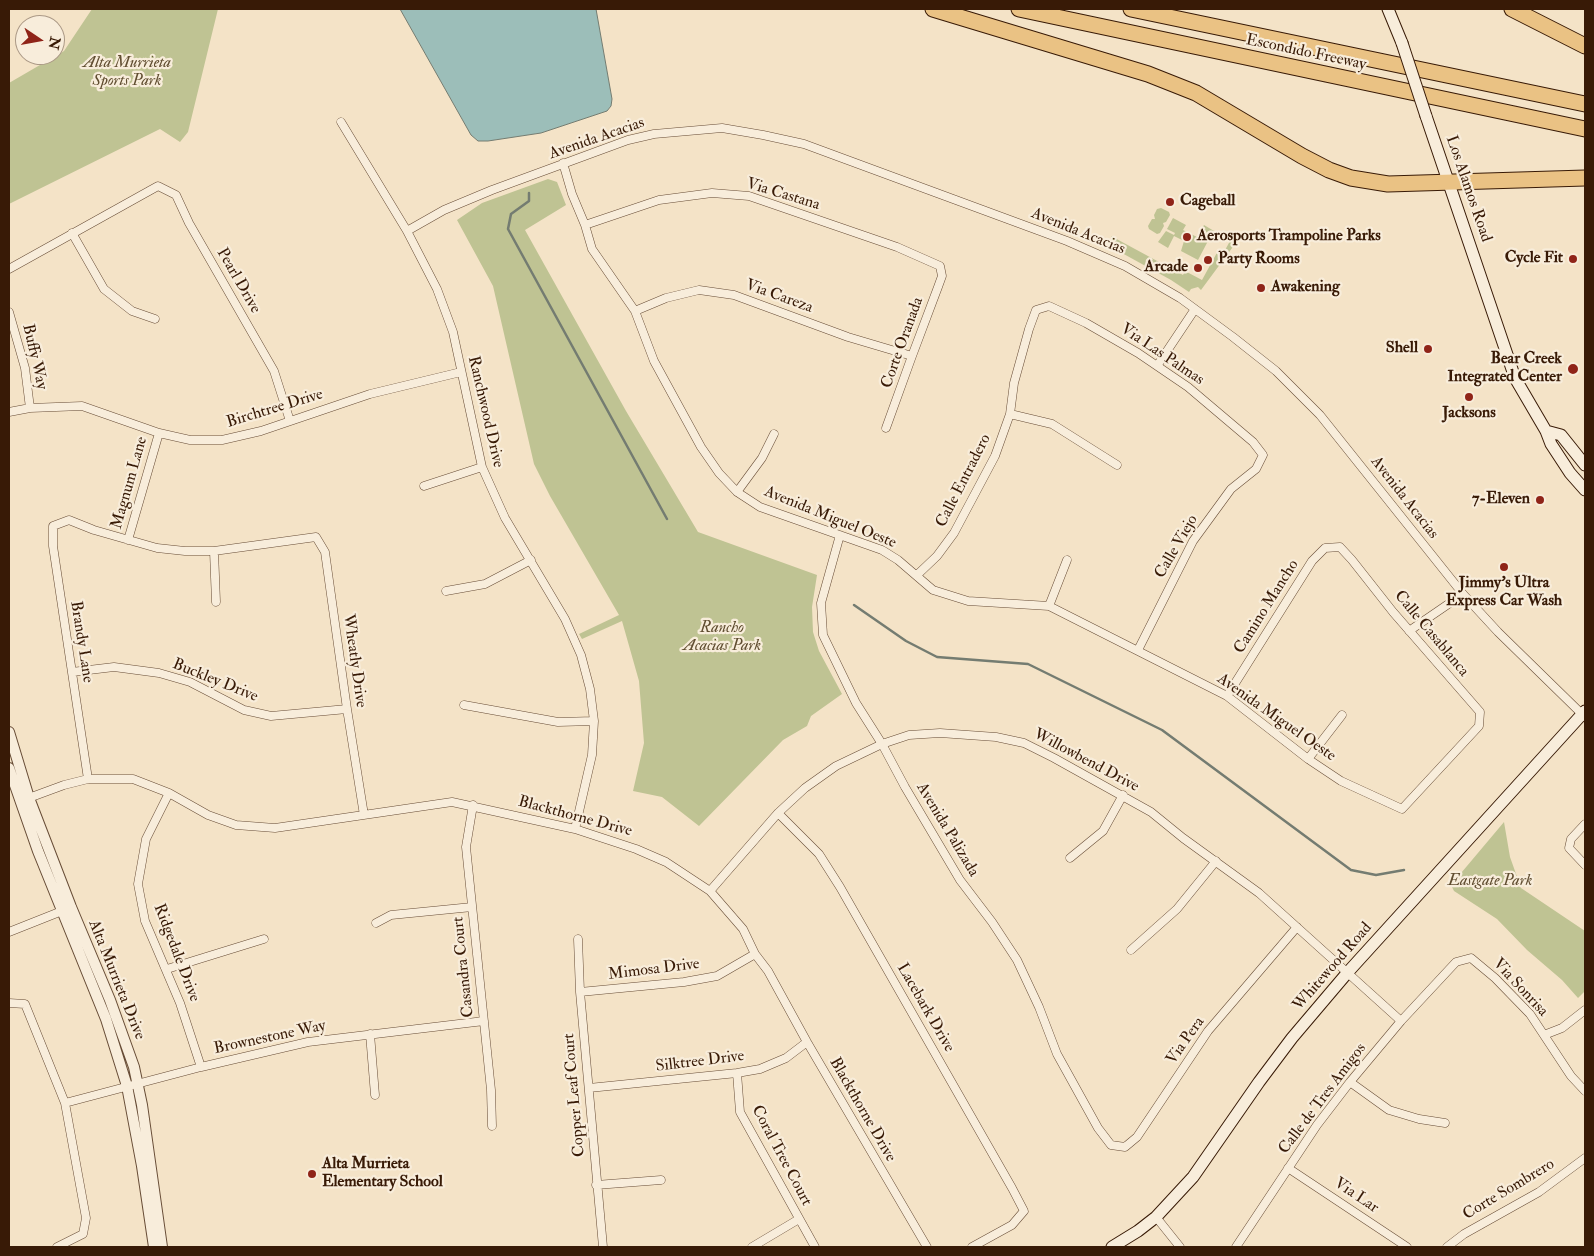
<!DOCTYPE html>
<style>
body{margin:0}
#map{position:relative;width:1594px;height:1256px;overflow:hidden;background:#f4e3c7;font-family:"IM FELL Double Pica",serif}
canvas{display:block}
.frame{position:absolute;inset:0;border:10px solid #381a06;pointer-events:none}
.north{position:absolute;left:15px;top:15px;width:50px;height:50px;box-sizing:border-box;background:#f8eddb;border:1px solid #ab9986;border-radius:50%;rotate:102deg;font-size:14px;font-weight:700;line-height:20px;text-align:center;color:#381a06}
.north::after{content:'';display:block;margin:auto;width:18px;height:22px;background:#8f2418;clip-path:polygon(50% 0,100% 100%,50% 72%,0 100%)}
</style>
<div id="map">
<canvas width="1594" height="1256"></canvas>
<div class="frame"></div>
<div class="north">N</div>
</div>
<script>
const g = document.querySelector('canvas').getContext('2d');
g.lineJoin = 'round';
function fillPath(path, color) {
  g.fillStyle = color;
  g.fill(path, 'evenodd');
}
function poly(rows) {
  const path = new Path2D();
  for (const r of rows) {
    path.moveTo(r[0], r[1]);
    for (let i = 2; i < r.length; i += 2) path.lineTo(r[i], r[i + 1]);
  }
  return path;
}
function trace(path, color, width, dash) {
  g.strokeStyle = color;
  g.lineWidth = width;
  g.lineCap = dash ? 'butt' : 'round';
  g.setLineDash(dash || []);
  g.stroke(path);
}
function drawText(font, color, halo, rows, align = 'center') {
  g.font = font + ' "IM FELL Double Pica",serif';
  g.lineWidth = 4.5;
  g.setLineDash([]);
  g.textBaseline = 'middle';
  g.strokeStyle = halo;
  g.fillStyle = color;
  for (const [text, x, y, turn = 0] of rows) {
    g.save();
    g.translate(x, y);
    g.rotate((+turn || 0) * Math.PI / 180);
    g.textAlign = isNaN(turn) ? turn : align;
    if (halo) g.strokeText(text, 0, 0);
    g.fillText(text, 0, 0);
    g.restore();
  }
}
fillPath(poly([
 [92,9,218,9,188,132,180,142,160,129,9,204,9,83,64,51],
 [548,179,557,182,566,205,525,230,626,411,698,532,817,575,812,607,813,632,819,651,842,694,811,716,807,726,783,740,699,826,662,797,633,791,644,743,639,681,622,621,582,639,579,634,619,615,550,496,534,464,493,286,457,220,482,203],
 [1161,208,1169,212,1170,215,1166,222,1163,223,1164,226,1160,233,1157,234,1149,229,1148,226,1152,219,1155,219,1154,215,1157,209],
 [1173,218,1186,225,1183,230,1197,237,1204,225,1214,231,1211,236,1208,234,1205,239,1208,241,1198,260,1181,251,1184,241,1174,236,1168,248,1158,242,1166,231,1174,235,1175,233,1167,229],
 [1111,236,1183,275,1185,271,1202,280,1219,249,1224,252,1230,241,1235,244,1201,290,1198,287,1191,289,1189,292,1171,280,1111,247],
 [1504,822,1510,857,1521,888,1585,931,1585,991,1578,998,1562,980,1527,950,1497,919,1454,891,1451,885]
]), '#bfc393');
const water = poly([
 [400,9,596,9,612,99,611,106,607,111,541,133,488,141,478,141,471,135,400,9]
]);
fillPath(water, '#9cbeb9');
trace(water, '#747c71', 1);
trace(poly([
 [529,193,529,201,511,214,508,229,667,519],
 [854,605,906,641,937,657,1028,664,1162,730,1351,870,1376,875,1404,870]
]), '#747c71', 2.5);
const minor = poly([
 [341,122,407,231,437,289,453,332,482,467,505,518,565,619,581,655,590,689,594,721,592,755,575,829],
 [563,163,572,194,585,225,592,249,635,311,654,361,701,447,719,473,737,492,760,507,882,550,898,560,933,590,968,601,1049,606,1227,696,1308,759,1341,781,1402,809,1479,726,1480,712,1393,612,1352,560,1340,547,1325,548,1312,561,1227,696],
 [585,225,659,200,712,193,749,196,897,247,940,266,942,276,938,287,912,356,886,428],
 [407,231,444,210,492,190,628,140,654,134,722,128,763,135,804,144,1067,241,1125,266,1180,298,1233,337,1276,371,1320,415,1463,594,1498,632,1585,717],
 [72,233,104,289,132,311,155,319],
 [9,269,158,186,176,195,189,223,274,371,290,421],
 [635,311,666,298,699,290,734,295,848,337,912,356],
 [9,312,25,368,30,408],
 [1157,366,1195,309],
 [9,412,30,408,82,406,159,433,190,440,222,440,261,431,370,394,461,372],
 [1010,414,1052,424,1117,465],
 [424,486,482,467],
 [737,492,762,458,774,434],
 [840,535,821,603,823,635,856,703,882,744,905,787,960,880,992,922,1017,960,1039,1007,1057,1054,1098,1128,1111,1145,1125,1147,1137,1137,1208,1031,1297,927],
 [128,540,159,433],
 [214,551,216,602],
 [917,575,937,556,954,533,995,456,1010,414,1014,383,1029,329,1036,310,1049,306,1086,323,1138,353,1188,387,1253,442,1263,455,1256,469,1231,489,1193,541,1138,650],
 [446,591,485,584,531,560],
 [1049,606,1067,560],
 [1409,631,1463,594],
 [72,672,114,667,159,673,190,682,244,710,271,716,347,709],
 [464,705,558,722,594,721],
 [1308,759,1342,715],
 [88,779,53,546,53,526,69,520,94,530,157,548,185,551,214,551,316,537,325,552,347,709,364,815],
 [169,793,146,839,138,884,145,921,180,1003,201,1067],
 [26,799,64,785,88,779,133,779,169,793,208,815,236,825,275,828,452,802,575,829,636,849,666,862,710,891,743,929,755,954,768,971,807,1042,927,1247],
 [473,805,466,847,491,1090,492,1126],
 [778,813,819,854,840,887,1012,1188,1024,1211,1012,1225,972,1247],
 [1585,824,1571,839,1569,848,1585,865],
 [1070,858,1103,831,1123,795],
 [710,891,778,813,805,788,836,766,882,744,909,735,940,733,996,737,1024,743,1054,758,1151,812,1183,838,1259,893,1401,1021],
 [376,923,391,915,472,907],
 [9,932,67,909],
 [578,939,580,992,603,1247],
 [1131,950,1177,909,1216,861],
 [167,969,264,939],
 [580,992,684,982,717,976,755,954],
 [9,1003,25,1004,65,1103,86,1218,83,1234,57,1247],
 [370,1034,375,1095],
 [1544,1035,1562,1028,1585,1010],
 [737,1073,740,1112,815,1247],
 [1350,1082,1389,1110,1419,1119,1445,1123],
 [589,1088,737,1073,760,1069,786,1058,807,1042],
 [65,1103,201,1067,308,1042,484,1021],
 [1288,1168,1407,1247],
 [596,1185,661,1180],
 [1156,1217,1180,1247],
 [752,1247,799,1219],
 [1236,1247,1317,1125,1350,1082,1401,1021,1456,962,1471,958,1495,978,1530,1014,1571,1076,1585,1091],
 [1447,1247,1464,1234,1539,1192,1585,1158]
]);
const tertiary = poly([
 [9,732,29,798,71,907,110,1000,134,1067,142,1105,162,1247],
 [9,768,38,851,106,1019,127,1086,142,1166,154,1247]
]);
const secondary = poly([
 [1388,9,1402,43],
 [1426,116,1515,378,1546,431,1551,444,1570,473,1585,490],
 [1546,431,1561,435,1585,465],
 [1112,1247,1138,1231,1156,1217,1193,1177,1259,1082,1292,1038,1348,972,1585,711]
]);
const motorway = poly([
 [933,9,1148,74,1196,93,1302,156,1329,170,1351,178,1388,184,1585,178],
 [1019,9,1585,129],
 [1131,9,1585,104],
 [1512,9,1585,46]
]);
trace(minor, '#674c36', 9);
trace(tertiary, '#674c36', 12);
trace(secondary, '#381a06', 13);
trace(motorway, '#381a06', 17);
trace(minor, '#f8eddb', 8);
trace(tertiary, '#f8eddb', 10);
trace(secondary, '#f8eddb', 11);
trace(motorway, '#eac284', 15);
const secondaryBridge = poly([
 [1402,43,1426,116]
]);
trace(secondaryBridge, '#381a06', 13, []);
trace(secondaryBridge, '#f8eddb', 11);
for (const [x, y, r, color] of [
 [1170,202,5,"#8f2418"],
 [1187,237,5,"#8f2418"],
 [1573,259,5,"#8f2418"],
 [1208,260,5,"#8f2418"],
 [1198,268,5,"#8f2418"],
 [1261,288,5,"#8f2418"],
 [1428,349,5,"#8f2418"],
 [1573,369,6,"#8f2418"],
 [1469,397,5,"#8f2418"],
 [1540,500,5,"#8f2418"],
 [1504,567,5,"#8f2418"],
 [312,1174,5,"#8f2418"]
]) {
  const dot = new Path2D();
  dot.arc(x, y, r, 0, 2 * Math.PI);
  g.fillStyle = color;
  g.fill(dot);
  trace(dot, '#f8eddb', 2);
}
drawText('16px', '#381a06', '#f8eddb', [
 ["Escondido Freeway",1306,53,12],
 ["Avenida Acacias",597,139,-19],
 ["Los Alamos Road",1468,189,71],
 ["Via Castana",783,195,17],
 ["Avenida Acacias",1078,232,22],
 ["Pearl Drive",238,281,60],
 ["Via Careza",779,297,20],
 ["Corte Oranada",903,343,-70],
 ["Via Las Palmas",1162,355,34],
 ["Buffy Way",34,357,77],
 ["Birchtree Drive",275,409,-17],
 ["Ranchwood Drive",485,412,77],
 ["Calle Entradero",964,481,-63],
 ["Magnum Lane",130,483,-74],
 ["Avenida Acacias",1404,498,52],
 ["Avenida Miguel Oeste",830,518,22],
 ["Calle Viejo",1177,547,-60],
 ["Camino Mancho",1267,607,-58],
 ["Calle Casablanca",1431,634,50],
 ["Brandy Lane",81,642,81],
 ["Wheatly Drive",354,661,82],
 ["Buckley Drive",215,681,22],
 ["Avenida Miguel Oeste",1276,718,35],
 ["Willowbend Drive",1086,761,28],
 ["Blackthorne Drive",575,817,15],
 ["Avenida Palizada",947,830,59],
 ["Ridgedale Drive",176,953,69],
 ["Casandra Court",464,967,-96],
 ["Whitewood Road",1333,967,-49],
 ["Mimosa Drive",654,970,-7],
 ["Alta Murrieta Drive",116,980,68],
 ["Via Sonrisa",1520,988,47],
 ["Lacebark Drive",925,1008,60],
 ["Brownestone Way",270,1038,-12],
 ["Via Pera",1186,1041,-55],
 ["Silktree Drive",700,1062,-7],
 ["Copper Leaf Court",575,1095,-95],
 ["Calle de Tres Amigos",1323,1099,-53],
 ["Blackthorne Drive",862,1110,60],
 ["Coral Tree Court",781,1156,62],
 ["Corte Sombrero",1509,1190,-31],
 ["Via Lar",1356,1196,34]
]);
drawText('italic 16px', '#604d30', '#f8eddb', [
 ["Alta Murrieta",127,64],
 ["Sports Park",127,82],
 ["Rancho",722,629],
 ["Acacias Park",722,647],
 ["Eastgate Park",1490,882]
]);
drawText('bold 16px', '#381a06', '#f8eddb', [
 ["Cageball",1180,202],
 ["Aerosports Trampoline Parks",1197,237],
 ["Cycle Fit",1563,259,"right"],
 ["Party Rooms",1218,260],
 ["Arcade",1188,268,"right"],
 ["Awakening",1271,288],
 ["Shell",1418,349,"right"],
 ["Bear Creek",1562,360,"right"],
 ["Integrated Center",1562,378,"right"],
 ["Jacksons",1469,414,"center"],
 ["7-Eleven",1530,500,"right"],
 ["Jimmy's Ultra",1504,584,"center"],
 ["Express Car Wash",1504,602,"center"],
 ["Alta Murrieta",322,1165],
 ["Elementary School",322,1183]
], 'left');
</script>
